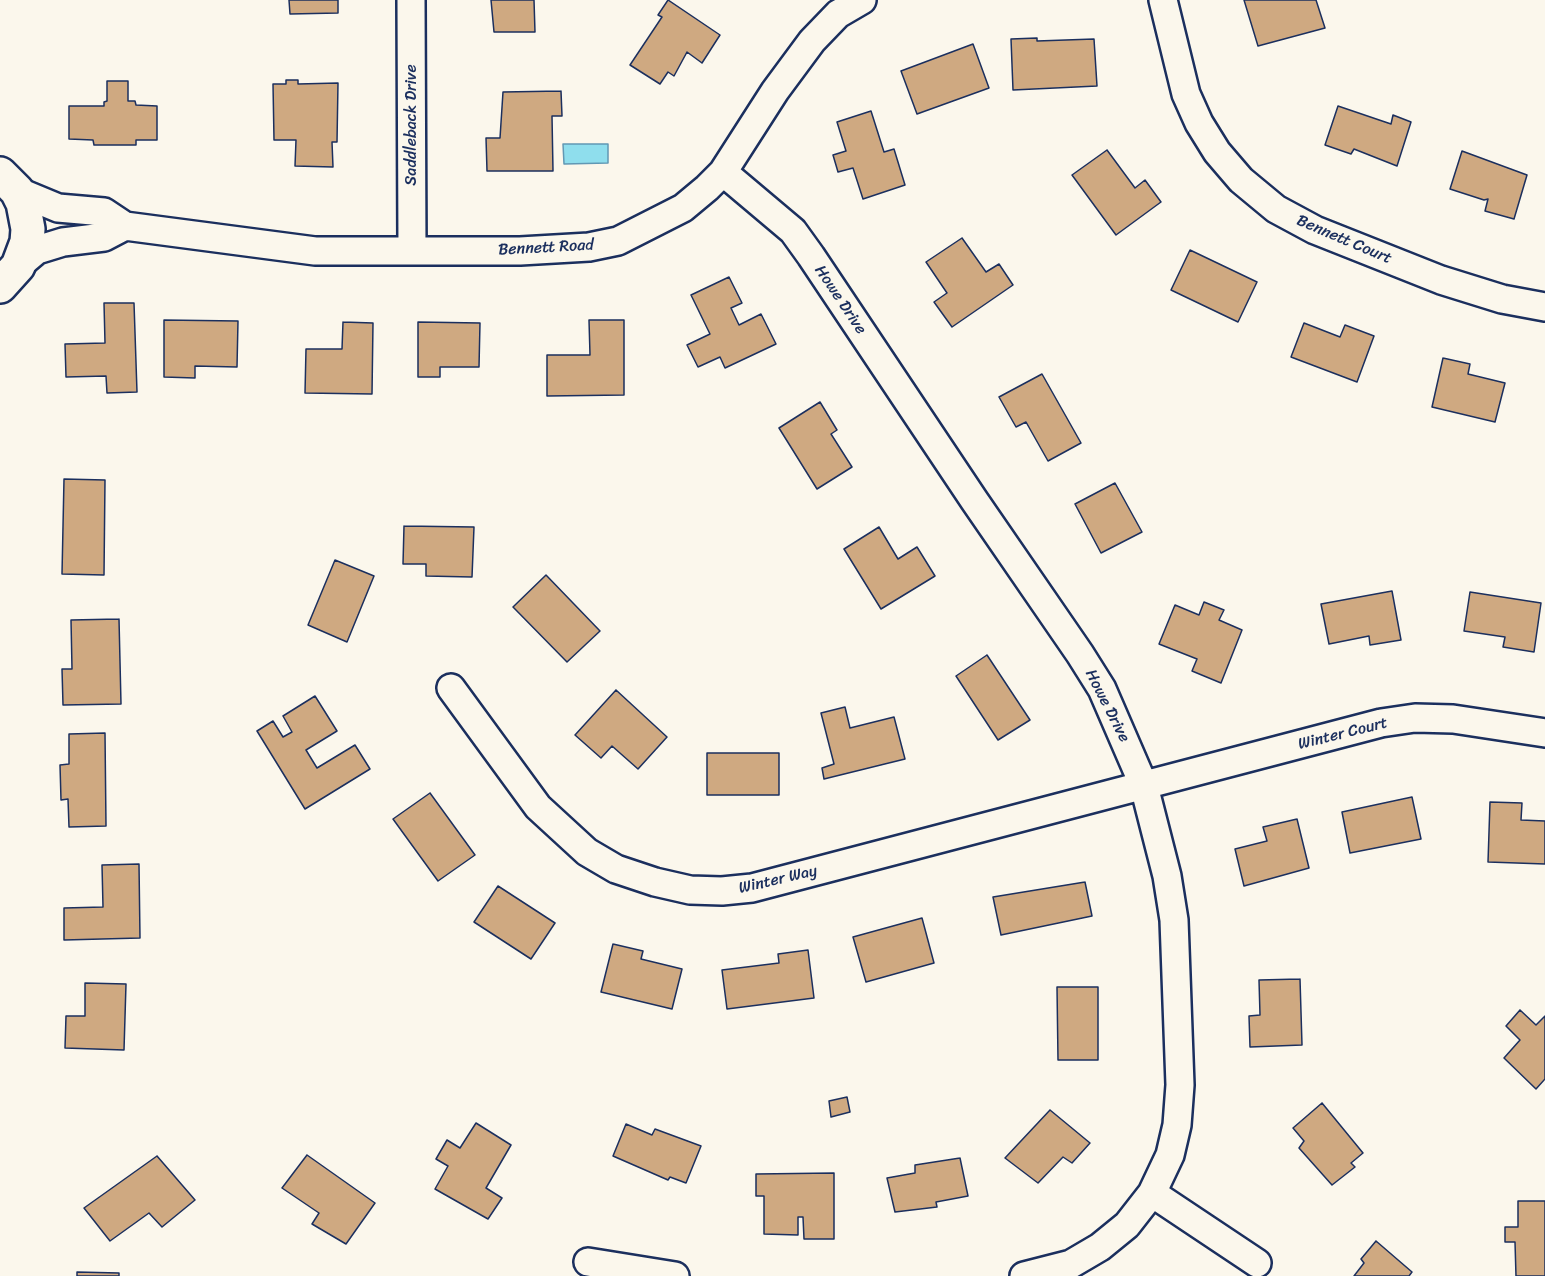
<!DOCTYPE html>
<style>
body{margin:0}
canvas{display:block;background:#fbf7ec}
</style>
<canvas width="1545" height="1276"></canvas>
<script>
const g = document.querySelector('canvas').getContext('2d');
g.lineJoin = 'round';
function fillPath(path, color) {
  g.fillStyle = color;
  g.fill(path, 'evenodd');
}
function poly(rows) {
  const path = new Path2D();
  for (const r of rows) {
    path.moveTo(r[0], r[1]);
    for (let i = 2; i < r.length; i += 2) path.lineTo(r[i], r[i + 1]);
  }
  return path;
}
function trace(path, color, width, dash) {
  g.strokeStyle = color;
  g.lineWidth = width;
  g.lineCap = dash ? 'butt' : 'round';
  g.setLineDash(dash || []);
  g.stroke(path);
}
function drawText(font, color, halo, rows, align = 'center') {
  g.font = font + ' Sriracha,sans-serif';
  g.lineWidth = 4.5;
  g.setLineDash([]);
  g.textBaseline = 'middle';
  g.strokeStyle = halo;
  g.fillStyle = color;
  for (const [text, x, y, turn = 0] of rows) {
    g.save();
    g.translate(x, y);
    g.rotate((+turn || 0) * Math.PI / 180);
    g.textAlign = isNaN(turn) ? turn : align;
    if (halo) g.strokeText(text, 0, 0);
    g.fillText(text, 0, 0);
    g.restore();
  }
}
const water = poly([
 [563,144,608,144,608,163,564,164,563,144]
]);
fillPath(water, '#8fdeed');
trace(water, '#6198b4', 1.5);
const building = poly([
 [289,0,338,0,338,13,290,14,289,0],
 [491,0,534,0,535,32,494,32,491,0],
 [668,0,720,35,702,63,687,52,674,76,668,72,660,84,630,65,662,17,658,15,668,0],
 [1244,0,1316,0,1325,28,1258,46,1244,0],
 [1037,38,1037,41,1094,39,1097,86,1013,90,1011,39,1037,38],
 [973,44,989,88,917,114,901,71,973,44],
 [286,80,298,80,298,84,338,83,337,142,332,142,333,167,295,166,296,140,274,140,273,84,286,84,286,80],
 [107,81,128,81,128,101,135,101,136,105,157,106,157,140,136,140,136,145,94,145,93,140,69,139,69,106,104,106,104,102,107,101,107,81],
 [561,91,562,116,552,116,553,171,487,171,486,138,500,138,503,92,561,91],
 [1338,106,1391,124,1393,115,1411,122,1397,166,1354,149,1351,154,1325,145,1338,106],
 [871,111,884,152,894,149,905,185,863,199,853,168,838,172,833,155,846,151,837,122,871,111],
 [1107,150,1135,188,1145,180,1161,202,1116,235,1072,175,1107,150],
 [1462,151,1527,175,1514,219,1485,211,1488,199,1484,200,1450,189,1462,151],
 [962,238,986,272,999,264,1013,285,952,327,934,302,947,293,926,262,962,238],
 [1190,250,1257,282,1238,322,1171,290,1190,250],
 [729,277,742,303,731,308,739,325,761,314,776,344,725,368,720,357,698,367,687,345,710,334,691,295,729,277],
 [104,303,134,303,137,392,107,393,106,376,66,377,65,344,105,343,104,303],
 [164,320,238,321,237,367,195,366,195,378,164,377,164,320],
 [589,320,624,320,624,395,547,396,547,355,590,355,589,320],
 [343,322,373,323,372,394,305,393,306,349,342,349,343,322],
 [418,322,480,323,479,367,440,367,440,377,418,377,418,322],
 [1304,323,1340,337,1345,325,1374,336,1357,382,1291,357,1304,323],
 [1443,358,1470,364,1468,374,1505,383,1495,422,1432,407,1443,358],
 [1042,374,1081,443,1048,461,1026,422,1016,427,999,397,1042,374],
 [820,402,837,430,831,434,852,467,817,489,779,428,820,402],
 [64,479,105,480,104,575,62,574,64,479],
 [1115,483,1142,532,1101,553,1075,504,1115,483],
 [404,526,474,527,472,577,426,576,426,564,403,564,404,526],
 [879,527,898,559,917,547,935,576,881,609,844,549,879,527],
 [335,560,374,576,347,642,308,625,335,560],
 [546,575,600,631,567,662,513,607,546,575],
 [1392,591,1401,640,1370,645,1369,636,1329,644,1321,604,1392,591],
 [1470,592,1541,603,1534,652,1503,647,1505,637,1464,631,1470,592],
 [1204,602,1224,610,1219,620,1242,630,1221,683,1192,671,1197,659,1159,644,1175,605,1199,615,1204,602],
 [119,619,121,704,63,705,62,669,72,669,71,620,119,619],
 [987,655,1030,720,998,740,956,676,987,655],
 [616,690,667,737,638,769,612,746,601,758,575,735,616,690],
 [315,696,337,731,306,750,317,768,355,745,370,769,305,809,257,731,273,721,283,737,292,732,283,716,315,696],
 [845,707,850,728,894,717,905,759,824,779,822,768,834,764,821,713,845,707],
 [105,733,106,826,69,827,68,799,61,800,60,765,69,764,69,734,105,733],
 [707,753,779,753,779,795,707,795,707,753],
 [430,793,475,855,438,881,393,819,430,793],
 [1412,797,1421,839,1350,853,1342,812,1412,797],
 [1490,802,1522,803,1521,820,1545,821,1545,864,1488,862,1490,802],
 [1297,819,1309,868,1244,886,1235,849,1267,841,1263,827,1297,819],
 [139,864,140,938,64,940,64,908,103,907,102,865,139,864],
 [1085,882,1092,916,1001,935,993,897,1085,882],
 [498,886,555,923,531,959,474,922,498,886],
 [922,918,934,963,866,982,853,937,922,918],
 [613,944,643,951,641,959,682,969,672,1009,601,992,613,944],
 [808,950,814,998,727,1009,722,970,779,963,778,954,808,950],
 [1300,979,1302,1045,1250,1047,1249,1016,1260,1015,1259,980,1300,979],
 [85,983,126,984,124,1050,65,1048,66,1016,85,1016,85,983],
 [1057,987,1098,987,1098,1060,1058,1060,1057,987],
 [1520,1010,1536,1025,1545,1016,1545,1079,1536,1089,1504,1058,1520,1040,1506,1026,1520,1010],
 [847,1097,850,1112,831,1117,829,1101,847,1097],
 [1322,1103,1363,1153,1351,1163,1355,1167,1332,1185,1299,1148,1304,1141,1293,1128,1322,1103],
 [1050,1110,1090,1143,1072,1163,1063,1157,1038,1183,1005,1158,1050,1110],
 [476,1123,511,1145,486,1188,502,1198,488,1219,435,1189,448,1166,436,1159,447,1140,460,1148,476,1123],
 [626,1124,652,1135,655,1129,701,1146,686,1183,670,1177,668,1180,613,1156,626,1124],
 [307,1155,375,1203,346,1244,312,1224,319,1213,282,1188,307,1155],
 [157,1156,195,1200,162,1227,149,1213,110,1241,84,1208,157,1156],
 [960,1158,968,1196,936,1202,937,1207,895,1212,887,1178,915,1173,915,1165,960,1158],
 [834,1173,834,1239,804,1239,803,1217,798,1217,798,1235,764,1234,764,1196,756,1196,756,1174,834,1173],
 [1518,1201,1545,1201,1545,1276,1516,1276,1515,1242,1505,1242,1505,1227,1518,1227,1518,1201],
 [1376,1241,1412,1272,1409,1276,1354,1276,1364,1263,1361,1259,1376,1241],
 [77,1272,119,1273,119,1276,77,1276,77,1272]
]);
fillPath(building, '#cfa981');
trace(building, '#1b2f5e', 1.5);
const minor = poly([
 [411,0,412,250],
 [1163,0,1186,94,1199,123,1217,152,1241,180,1276,209,1315,230,1441,280,1502,299,1545,307],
 [723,172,793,231,811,256,974,500,1080,654,1102,689,1144,786,1167,876,1174,920,1180,1085,1177,1125,1170,1155,1152,1193,1127,1225,1100,1247,1071,1264,1024,1276],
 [17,191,58,208,104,212,125,226,315,251,520,251,589,247,618,241,683,208,707,188,723,172,775,91,812,41,838,14,862,0],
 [18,266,37,250,63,242,104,237,125,226],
 [451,688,538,807,587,852,616,869,655,882,690,890,722,891,752,888,1381,723,1415,718,1453,719,1545,733],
 [1152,1193,1257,1263],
 [588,1262,675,1276]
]);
const tertiary = poly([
 [0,174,17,191,23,203,28,229,27,242,18,266,0,286]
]);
trace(minor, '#1b2f5e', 32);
trace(tertiary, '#1b2f5e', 38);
trace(minor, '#fbf7ec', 27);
trace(tertiary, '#fbf7ec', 33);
drawText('16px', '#1b2f5e', '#fbf7ec', [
 ["Saddleback Drive",412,125,-90],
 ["Bennett Court",1344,240,23],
 ["Bennett Road",546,248,-3],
 ["Howe Drive",840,300,56],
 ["Howe Drive",1107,706,63],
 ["Winter Court",1343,734,-14],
 ["Winter Way",778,880,-13]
]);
</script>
